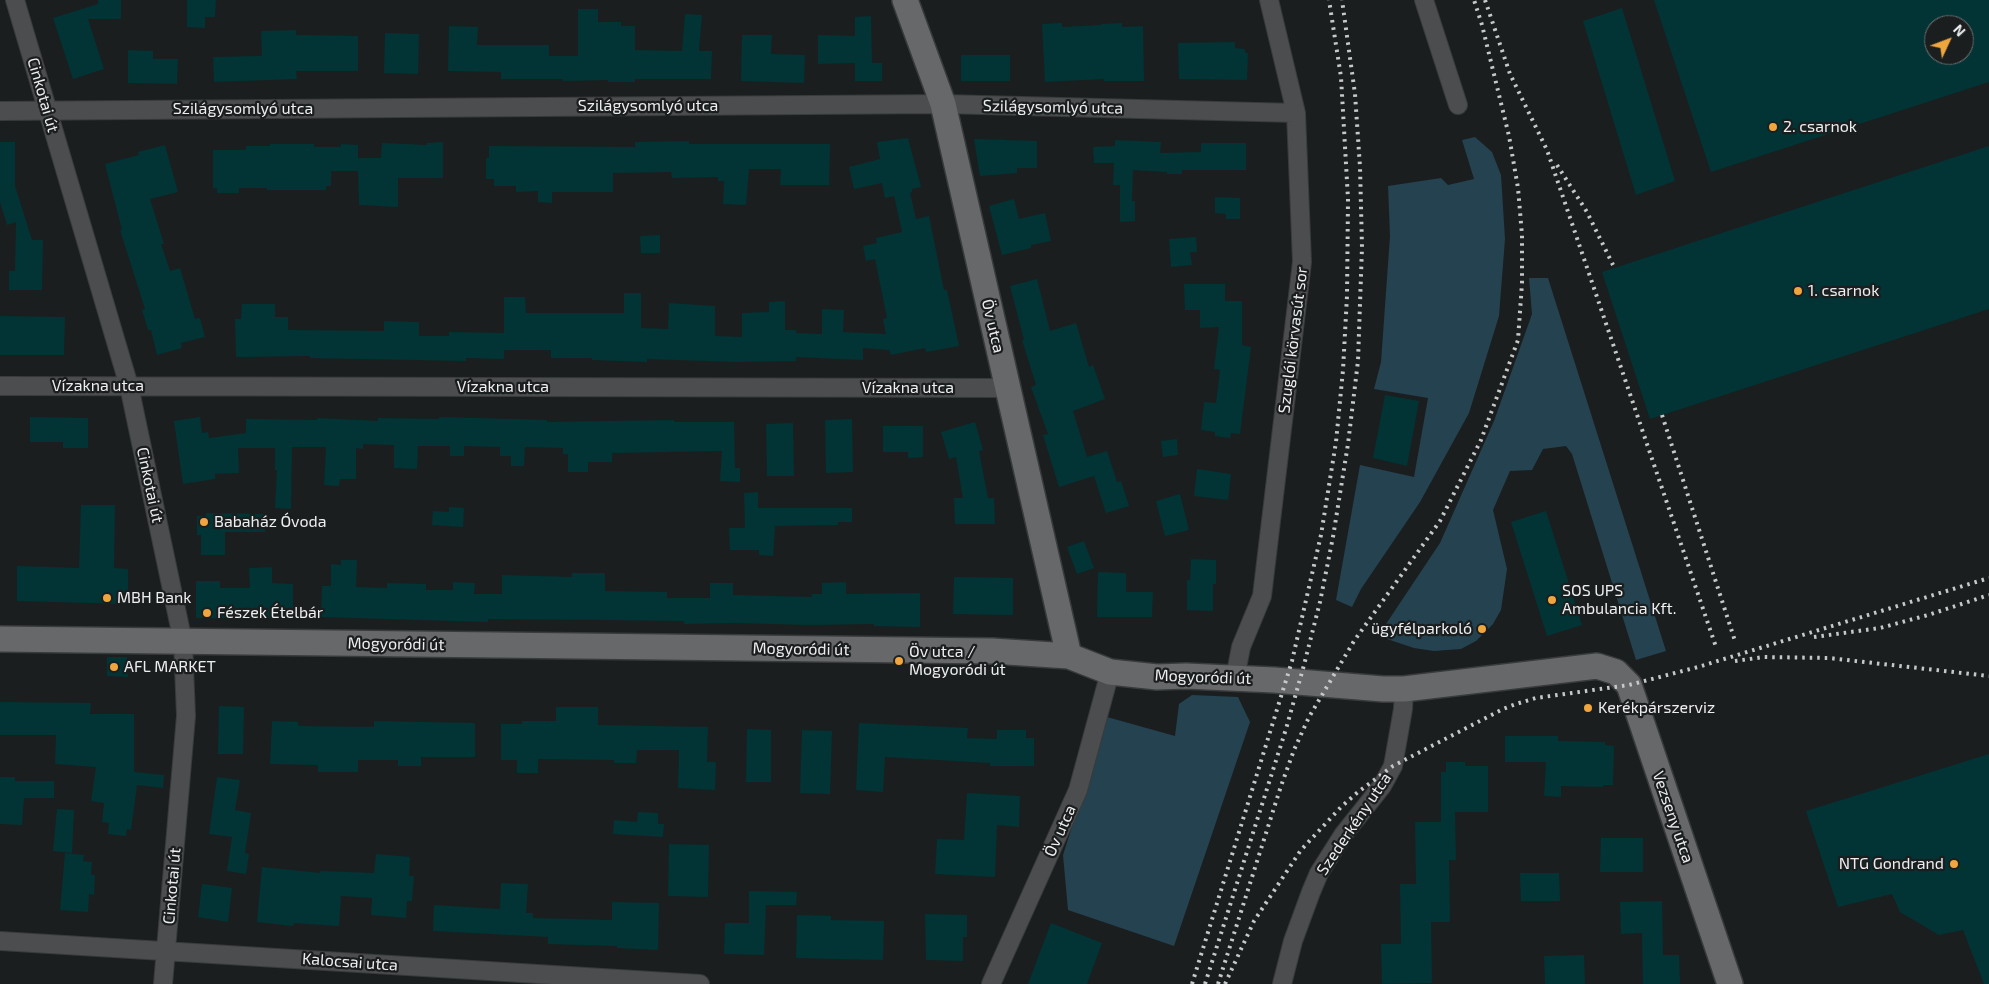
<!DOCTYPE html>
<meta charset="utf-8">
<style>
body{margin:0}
#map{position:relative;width:1989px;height:984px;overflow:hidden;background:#1b1e1f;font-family:"Exo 2",sans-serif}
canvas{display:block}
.north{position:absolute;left:1924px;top:15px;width:50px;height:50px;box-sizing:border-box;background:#1b1e1f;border:1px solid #6f7172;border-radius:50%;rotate:47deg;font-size:14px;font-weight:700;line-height:20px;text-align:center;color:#edeeef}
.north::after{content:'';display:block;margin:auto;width:18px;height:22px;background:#f0a63e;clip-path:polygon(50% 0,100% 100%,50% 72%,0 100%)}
</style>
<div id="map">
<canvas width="1989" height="984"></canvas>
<div class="north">N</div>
</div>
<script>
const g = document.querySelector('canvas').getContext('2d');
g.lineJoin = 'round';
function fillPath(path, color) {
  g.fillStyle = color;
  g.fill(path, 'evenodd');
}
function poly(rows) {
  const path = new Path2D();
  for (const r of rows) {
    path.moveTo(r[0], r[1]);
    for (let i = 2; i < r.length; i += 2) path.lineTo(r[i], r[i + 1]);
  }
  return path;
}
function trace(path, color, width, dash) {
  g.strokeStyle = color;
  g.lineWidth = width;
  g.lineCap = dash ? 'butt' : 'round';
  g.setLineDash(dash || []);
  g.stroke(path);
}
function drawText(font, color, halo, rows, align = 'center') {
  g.font = font + ' "Exo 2",sans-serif';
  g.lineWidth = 4.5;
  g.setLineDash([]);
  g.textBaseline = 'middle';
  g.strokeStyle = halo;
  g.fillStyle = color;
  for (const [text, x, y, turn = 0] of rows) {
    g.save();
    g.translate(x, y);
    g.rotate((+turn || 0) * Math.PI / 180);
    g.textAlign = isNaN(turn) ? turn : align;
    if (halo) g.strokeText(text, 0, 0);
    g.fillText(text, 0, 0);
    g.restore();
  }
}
fillPath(poly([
 [1475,137,1492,152,1501,175,1505,239,1499,316,1469,413,1420,502,1361,589,1352,607,1336,600,1360,465,1414,477,1428,398,1374,389,1381,362,1390,236,1388,186,1441,178,1448,185,1474,179,1462,140],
 [1529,278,1548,278,1666,651,1636,660,1572,454,1566,446,1543,449,1532,470,1510,471,1493,510,1507,569,1501,610,1493,624,1476,641,1461,649,1434,651,1414,648,1378,636,1440,543,1494,421,1532,314],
 [1192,695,1238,697,1250,722,1174,946,1068,910,1063,855,1107,717,1175,736,1179,704]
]), '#24424f');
fillPath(poly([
 [98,0,121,0,121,19,88,19,104,69,73,79,53,18,98,4],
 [187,0,216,0,215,17,205,17,205,28,187,27],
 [1654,0,1989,0,1989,82,1711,172],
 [1934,25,1964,25,1964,55,1934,55],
 [1622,8,1675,181,1636,195,1583,21],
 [578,9,598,9,598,22,621,22,621,26,635,26,635,50,682,51,685,14,702,15,699,51,712,51,711,79,635,79,635,82,608,82,608,80,563,81,563,79,501,79,501,72,448,71,449,26,478,27,477,45,549,45,549,56,578,56],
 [871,16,872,63,882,63,882,81,855,81,855,63,818,64,818,35,855,36,855,17],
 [1062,23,1062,27,1101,25,1101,24,1122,23,1122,27,1143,26,1144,81,1104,81,1104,79,1045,82,1042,24],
 [296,30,296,35,358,36,358,71,296,71,297,79,214,82,213,57,262,56,261,31],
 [385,33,419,34,418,74,384,73],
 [742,35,772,35,771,54,805,55,804,83,741,81],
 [1235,42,1235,48,1245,49,1245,53,1248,53,1247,80,1179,79,1178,43],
 [128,50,153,51,153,59,178,59,177,84,128,83],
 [961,55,1010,55,1010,81,961,81],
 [908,138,921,187,912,189,912,192,910,193,916,219,929,216,944,290,947,290,959,346,926,352,925,348,891,355,889,350,863,348,863,360,796,357,796,361,736,362,647,359,647,362,592,360,592,358,551,358,551,350,504,350,504,359,466,358,466,361,310,358,310,356,236,357,235,319,241,319,242,304,275,304,275,317,288,317,288,330,384,331,384,321,419,322,419,336,449,336,449,332,504,333,504,297,525,297,526,313,624,313,624,293,641,293,641,328,668,329,669,303,715,306,715,336,742,337,742,313,769,312,769,302,785,301,785,330,796,330,796,333,822,334,822,309,844,310,843,332,886,334,883,319,887,318,875,259,866,261,863,246,877,243,876,238,902,232,894,196,885,198,882,183,854,189,849,167,880,159,877,142],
 [974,139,1037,141,1037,168,1017,168,1017,173,980,176],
 [1115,140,1161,142,1160,153,1201,152,1201,143,1246,143,1246,170,1182,170,1182,174,1167,174,1167,172,1133,170,1132,201,1135,201,1135,221,1120,222,1120,185,1113,185,1114,163,1094,163,1093,147,1115,146],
 [689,141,689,144,830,144,829,185,780,185,781,169,749,169,746,205,723,204,724,181,718,181,718,177,672,178,671,172,613,173,613,192,552,192,552,203,538,202,538,191,516,192,516,186,494,186,494,179,486,179,486,158,489,158,489,146,635,147,635,142],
 [0,142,15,142,15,186,32,240,43,240,42,290,9,290,9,271,15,271,16,222,7,225,0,202],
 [443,142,443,178,398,178,398,207,359,205,358,171,331,171,331,186,326,186,326,190,267,190,267,188,239,188,239,193,217,193,217,188,213,188,213,150,246,150,246,146,270,146,270,144,314,144,314,147,341,147,341,144,358,145,358,158,381,158,382,143,427,145,427,143],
 [165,145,178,192,150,199,164,244,161,244,170,271,180,268,195,319,200,318,205,337,181,343,182,348,157,355,151,330,148,330,142,310,145,309,120,230,122,230,105,164,139,155,138,152],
 [1989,146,1989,309,1650,419,1602,272],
 [1215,197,1240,198,1240,219,1226,219,1226,214,1215,213],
 [1014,199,1019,219,1045,213,1051,241,1031,245,1031,248,1002,255,989,206],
 [660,235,660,253,641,253,640,236],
 [1196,237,1197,252,1190,252,1192,265,1171,267,1169,239],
 [1037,279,1050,331,1076,323,1089,367,1093,365,1105,399,1073,411,1087,457,1107,451,1117,482,1121,481,1129,506,1106,513,1094,476,1059,487,1043,435,1048,434,1031,387,1036,385,1022,340,1024,340,1010,286],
 [1184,284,1225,284,1225,301,1242,301,1242,345,1251,347,1240,434,1231,433,1230,438,1215,436,1215,432,1201,430,1204,402,1216,403,1220,370,1214,369,1219,327,1200,328,1200,310,1185,310],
 [0,316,65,317,64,355,0,355],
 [1385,395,1419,401,1407,466,1373,458],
 [30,417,88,418,88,448,63,448,63,442,30,442],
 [200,417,202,433,208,432,209,438,246,433,246,419,317,420,317,418,378,421,378,418,439,419,439,417,547,420,547,422,674,420,674,422,734,422,735,468,740,468,740,482,720,481,722,451,612,453,612,462,588,462,588,472,568,472,568,454,563,454,563,448,525,447,524,466,511,466,511,456,500,456,500,447,464,446,464,456,450,456,450,446,418,446,417,469,394,468,394,445,363,444,363,449,356,448,356,479,340,479,339,486,324,485,326,447,292,447,291,509,275,508,277,470,275,470,275,448,238,448,239,473,215,474,215,479,183,484,174,421],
 [852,419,853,472,826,473,825,420],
 [975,422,983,450,979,451,988,498,994,498,995,524,955,524,954,498,963,498,956,457,949,459,941,432],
 [793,423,794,476,767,476,766,424],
 [883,426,923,426,923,457,908,458,908,452,883,452],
 [1177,439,1178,455,1163,457,1161,441],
 [1197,469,1231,474,1228,500,1194,496],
 [758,492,758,508,852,508,852,522,838,522,838,525,775,526,773,556,759,555,759,550,730,550,729,528,745,528,744,493],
 [1180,494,1189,530,1165,536,1156,501],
 [81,505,115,505,114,568,128,569,128,604,17,601,17,566,79,568],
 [449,507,464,508,463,527,432,525,433,511,449,512],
 [1546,511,1582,625,1547,636,1511,522],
 [206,513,265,514,265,532,225,532,225,555,201,555,201,535,197,535,197,516,206,516],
 [1084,541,1094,568,1077,574,1067,547],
 [1191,559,1216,560,1216,584,1213,584,1213,611,1187,610,1187,580,1190,580],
 [341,560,357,560,356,587,387,588,387,583,426,584,426,590,453,590,453,582,475,583,474,594,502,594,502,575,572,577,572,573,605,573,605,591,667,592,667,598,710,598,710,583,733,583,733,595,812,597,812,594,822,594,822,583,846,582,846,594,920,593,920,627,874,626,874,624,808,625,734,623,684,624,684,621,605,620,488,619,488,622,321,617,322,586,331,586,331,564,341,565],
 [272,567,272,583,293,584,293,619,196,618,196,581,220,581,220,588,250,588,249,568],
 [1098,572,1126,573,1126,592,1153,592,1152,617,1097,617],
 [954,577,1013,578,1013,615,953,614],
 [107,657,127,657,128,677,107,676],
 [0,702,91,703,90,714,134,714,134,772,164,775,163,788,137,785,131,830,127,829,126,836,108,834,109,823,102,822,104,803,91,801,96,767,55,764,56,735,0,735],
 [219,706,244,707,243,754,218,754],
 [556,707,598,707,598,725,708,727,707,762,716,762,715,790,678,788,679,750,637,750,636,763,614,763,614,760,538,759,538,773,517,773,517,760,501,760,501,724,522,724,522,721,556,721],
 [272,721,298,722,298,726,374,727,374,721,475,723,475,757,421,757,421,766,398,766,398,760,358,760,358,772,318,772,318,765,270,764],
 [859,723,968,728,967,738,997,739,997,730,1026,730,1026,738,1034,738,1034,766,990,766,990,763,885,757,883,792,856,790],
 [747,729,771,730,771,782,746,782],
 [802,730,832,731,830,794,800,793],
 [1505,736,1558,736,1558,741,1605,742,1605,745,1614,746,1613,785,1603,785,1603,787,1561,786,1561,797,1544,796,1546,762,1505,762],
 [1989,754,1989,984,1984,984,1963,930,1939,935,1900,912,1892,894,1838,907,1806,811],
 [1446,762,1465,762,1465,766,1488,766,1488,812,1455,812,1456,860,1449,860,1450,922,1431,922,1432,983,1382,984,1381,944,1401,944,1400,884,1416,884,1415,822,1441,822,1441,772,1446,772],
 [0,777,15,777,15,781,54,781,54,798,24,798,22,825,0,824],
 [217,777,240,780,235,810,251,813,245,853,249,854,246,874,227,871,232,837,209,834],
 [967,793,1020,796,1019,827,997,825,995,877,935,874,937,839,964,840],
 [57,809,74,810,72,853,53,851],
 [638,812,658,813,658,824,664,824,663,837,613,834,614,820,637,822],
 [1601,838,1643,838,1643,872,1600,872],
 [669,844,709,845,708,897,668,896],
 [65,853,84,855,83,861,92,862,91,875,95,875,94,895,89,894,88,912,60,910],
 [376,854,410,857,409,876,414,876,412,901,407,901,406,918,371,915,372,898,341,896,339,926,294,923,293,926,257,922,262,867,320,873,320,871,374,873],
 [1520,873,1559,873,1560,901,1521,901],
 [501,883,528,884,526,913,533,913,533,918,612,920,612,902,659,903,658,950,617,948,617,946,548,944,548,937,433,931,434,905,500,909],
 [202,884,232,888,228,922,198,917],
 [749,891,797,892,796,905,766,905,764,955,724,954,725,923,749,923],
 [1662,901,1663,955,1679,955,1680,984,1643,984,1642,933,1621,934,1620,902],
 [925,914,967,915,967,937,963,937,963,961,926,960],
 [797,915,831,916,831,920,884,921,883,960,796,958],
 [1051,923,1102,943,1087,984,1028,984],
 [1584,955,1585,984,1545,984,1544,956]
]), '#023435');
const street = poly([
 [15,0,129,386,183,642,186,716,163,984],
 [1424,0,1458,105],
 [0,111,943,104,1296,113],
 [0,386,1007,388],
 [1235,678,1241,647,1262,596,1302,262,1296,113,1269,0],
 [0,941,700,984],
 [991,984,1078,790,1110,672],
 [1282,984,1293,941,1311,892,1319,873,1343,835,1382,786,1393,766,1403,709,1404,689]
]);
const secondary = poly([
 [905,0,943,104,1069,656],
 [0,639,992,651,1069,656,1110,672,1157,677,1186,676,1274,680,1383,689,1404,689,1597,666,1616,672,1629,685,1730,984]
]);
trace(street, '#383b3c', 20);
trace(secondary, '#383b3c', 28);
trace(street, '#4c4d4e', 18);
trace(secondary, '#67686a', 25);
trace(poly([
 [1485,0,1510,74,1547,150,1716,647],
 [1557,165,1587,212,1613,265],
 [1662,415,1735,641],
 [1814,637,1880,628,1928,615,1989,595],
 [1735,661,1764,657,1829,658,1989,676],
 [1192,984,1292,661,1321,535,1336,442,1343,370,1347,296,1348,199,1341,77,1329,0],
 [1205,984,1286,729,1304,665,1320,602,1333,537,1348,444,1358,361,1362,247,1360,167,1355,94,1342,0],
 [1218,984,1281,786,1294,750,1309,717,1354,641,1440,521,1481,440,1518,340,1522,283,1522,235,1518,188,1509,136,1482,25,1474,0],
 [1225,984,1254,921,1301,850,1341,807,1358,792,1393,766,1503,709,1516,704,1536,698,1629,685,1698,667,1989,578]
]), '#c7c8c9', 4, [2.5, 5]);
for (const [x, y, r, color] of [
 [1773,127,5,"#f0a63e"],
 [1798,291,5,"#f0a63e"],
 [204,522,5,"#f0a63e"],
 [107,598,5,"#f0a63e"],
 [1552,600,5,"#f0a63e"],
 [207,613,5,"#f0a63e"],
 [1482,629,5,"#f0a63e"],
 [899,661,5,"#f0a63e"],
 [114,667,5,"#f0a63e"],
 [1588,708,5,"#f0a63e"],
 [1954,864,5,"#f0a63e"]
]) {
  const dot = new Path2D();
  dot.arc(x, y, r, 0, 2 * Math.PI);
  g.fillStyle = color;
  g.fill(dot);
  trace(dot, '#1b1e1f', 2);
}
drawText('16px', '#edeeef', '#1b1e1f', [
 ["Cinkotai út",43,95,74],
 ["Szilágysomlyó utca",648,106],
 ["Szilágysomlyó utca",1053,107,1],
 ["Szilágysomlyó utca",243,109],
 ["Öv utca",993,326,77],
 ["Szuglói körvasút sor",1293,340,-83],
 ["Vízakna utca",98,386],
 ["Vízakna utca",503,387],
 ["Vízakna utca",908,388],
 ["Cinkotai út",150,485,78],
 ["Mogyoródi út",396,644,1],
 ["Mogyoródi út",801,649,1],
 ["Mogyoródi út",1203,677,2],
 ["Vezseny utca",1673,817,71],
 ["Szederkény utca",1354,824,-56],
 ["Öv utca",1060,831,-66],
 ["Cinkotai út",172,886,-85],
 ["Kalocsai utca",350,962,4]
]);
drawText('16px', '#edeeef', '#1b1e1f', [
 ["2. csarnok",1783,127],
 ["1. csarnok",1808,291],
 ["Babaház Óvoda",214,522],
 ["SOS UPS",1562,591],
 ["Ambulancia Kft.",1562,609],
 ["MBH Bank",117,598],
 ["Fészek Ételbár",217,613],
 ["ügyfélparkoló",1472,629,"right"],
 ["Öv utca /",909,652],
 ["Mogyoródi út",909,670],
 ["AFL MARKET",124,667],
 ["Kerékpárszerviz",1598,708],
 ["NTG Gondrand",1944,864,"right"]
], 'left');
</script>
